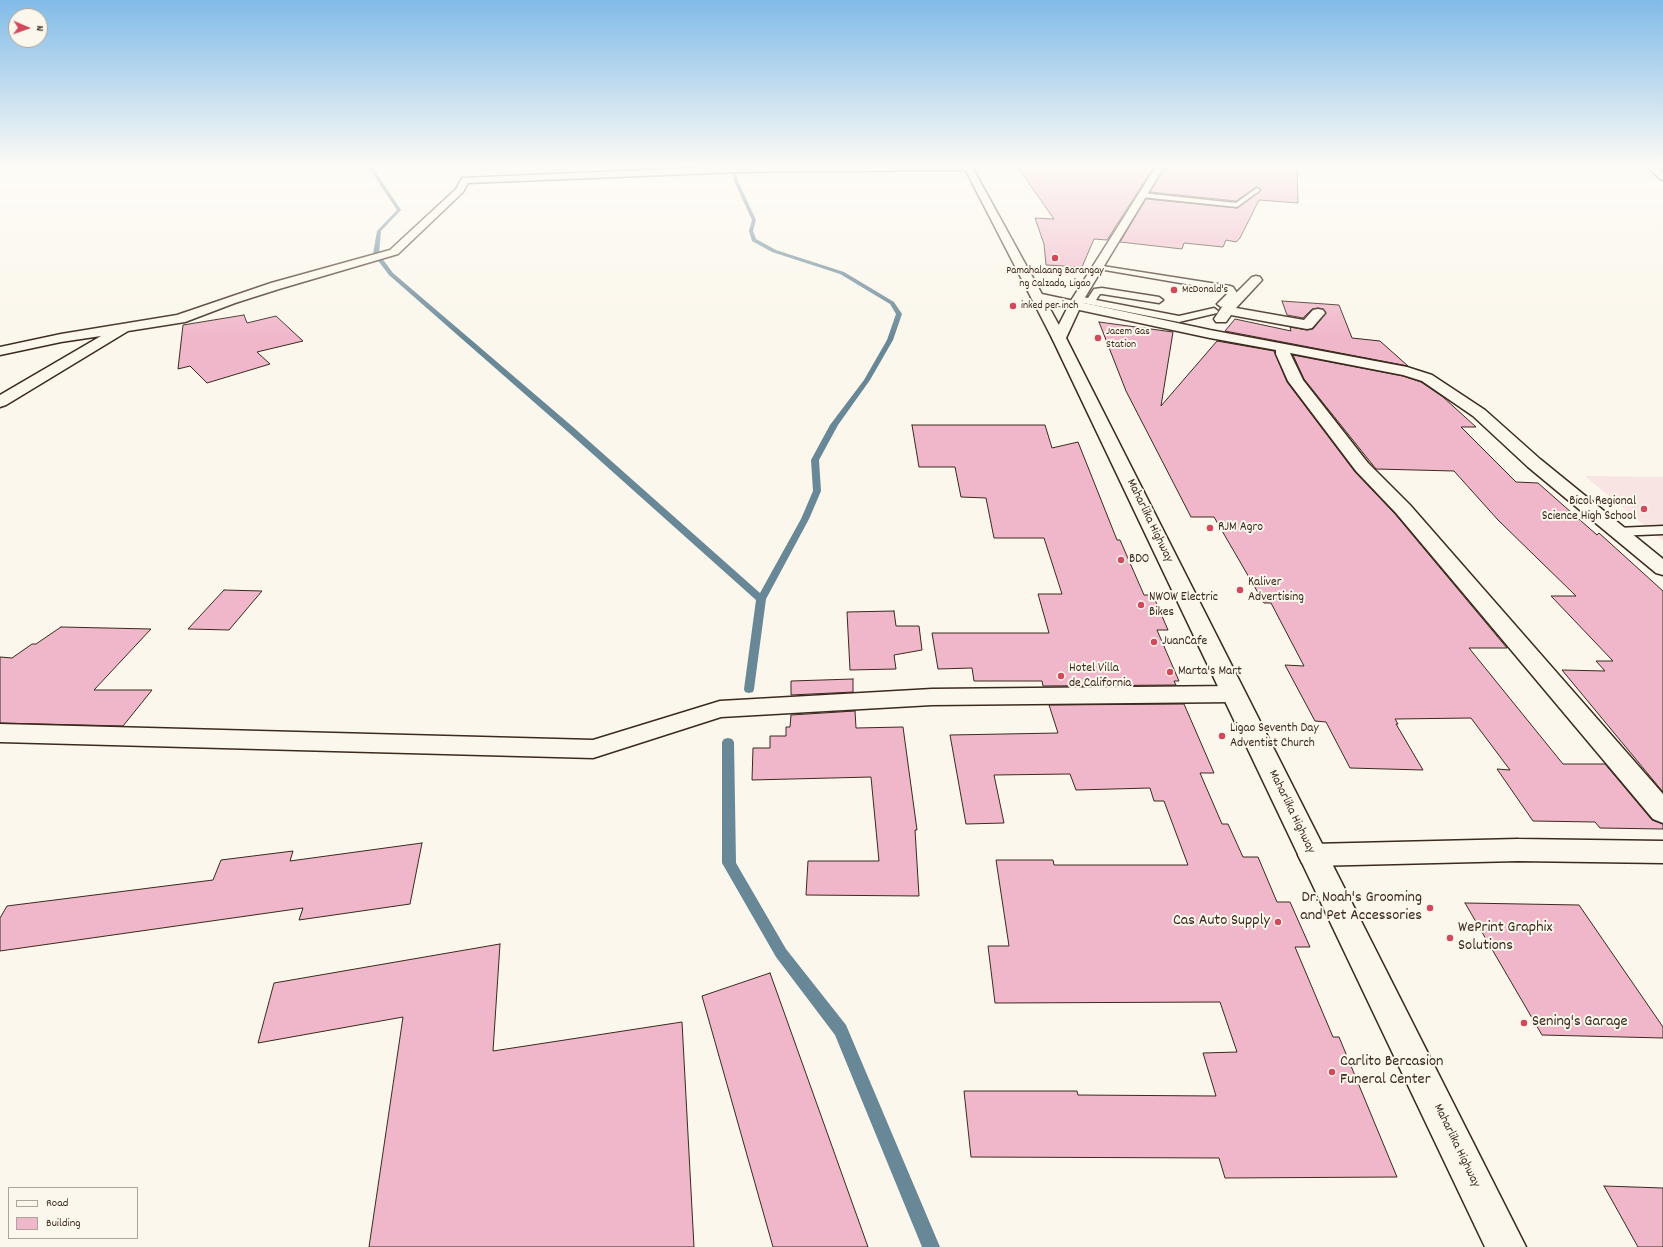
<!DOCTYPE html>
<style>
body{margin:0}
#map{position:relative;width:1663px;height:1247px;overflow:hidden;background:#fbf7ec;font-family:Dekko,sans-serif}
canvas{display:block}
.legend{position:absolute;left:8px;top:1187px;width:130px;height:52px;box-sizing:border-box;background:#fbf7ec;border:1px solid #aea59a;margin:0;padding:5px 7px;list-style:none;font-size:12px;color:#3b2a1e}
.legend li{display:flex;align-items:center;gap:8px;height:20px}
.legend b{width:20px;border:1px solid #aea59a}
.north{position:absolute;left:8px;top:8px;width:40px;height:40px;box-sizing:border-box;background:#fbf7ec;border:1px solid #aea59a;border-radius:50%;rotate:92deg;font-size:11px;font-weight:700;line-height:16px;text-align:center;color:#3b2a1e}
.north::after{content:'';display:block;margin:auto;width:14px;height:18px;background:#d1495b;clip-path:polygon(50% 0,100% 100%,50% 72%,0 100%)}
</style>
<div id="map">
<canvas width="1663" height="1247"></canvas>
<ul class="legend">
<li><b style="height:5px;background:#fbf7ec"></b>Road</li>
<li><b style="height:11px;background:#f0b7ca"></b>Building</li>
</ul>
<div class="north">N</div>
</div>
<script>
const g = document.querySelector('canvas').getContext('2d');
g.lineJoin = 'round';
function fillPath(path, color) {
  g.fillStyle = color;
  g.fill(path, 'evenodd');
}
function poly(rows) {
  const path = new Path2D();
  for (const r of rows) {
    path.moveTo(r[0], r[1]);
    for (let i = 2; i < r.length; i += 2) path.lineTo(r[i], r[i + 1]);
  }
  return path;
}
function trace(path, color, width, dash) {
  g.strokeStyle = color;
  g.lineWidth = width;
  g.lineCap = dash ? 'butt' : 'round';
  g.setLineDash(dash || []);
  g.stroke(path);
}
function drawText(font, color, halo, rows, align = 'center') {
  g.font = font + ' Dekko,sans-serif';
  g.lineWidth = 4;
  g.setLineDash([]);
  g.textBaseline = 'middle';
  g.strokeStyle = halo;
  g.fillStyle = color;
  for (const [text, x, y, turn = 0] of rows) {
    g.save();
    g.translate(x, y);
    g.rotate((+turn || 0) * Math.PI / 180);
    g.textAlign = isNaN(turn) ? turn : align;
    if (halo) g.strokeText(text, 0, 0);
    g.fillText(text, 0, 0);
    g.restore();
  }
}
fillPath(poly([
 [1585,476,1663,477,1663,541]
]), '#f8e4e2');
fillPath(poly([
 [367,165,371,165,401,210,381,231,379,254,393,273,573,427,760,593,801,519,813,491,811,460,830,425,864,380,887,340,896,314,890,304,840,274,772,252,752,241,749,231,752,220,734,181,731,165,735,165,738,181,756,220,753,231,756,239,776,250,844,272,894,302,902,314,893,340,870,380,838,425,819,460,821,491,809,519,766,599,754,689,753,692,749,693,745,692,744,689,756,600,567,431,389,275,373,254,377,231,397,210,367,165],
 [728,738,732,739,734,742,736,863,786,949,846,1025,940,1247,922,1247,835,1035,776,957,722,863,722,742,724,739,728,738]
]), '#688797');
const building = poly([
 [1031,165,1155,165,1107,240,1094,239,1082,267,1046,265,1044,244,1035,218,1054,219,1017,166,1031,166,1031,165],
 [1166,165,1279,165,1279,167,1297,168,1298,203,1259,200,1240,238,1236,242,1226,240,1223,247,1184,243,1182,249,1120,242,1146,199,1237,208,1261,190,1256,187,1236,201,1150,192,1166,165],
 [1282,301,1339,305,1352,338,1380,341,1408,366,1225,331,1235,319,1291,331,1290,327,1307,330,1313,329,1326,313,1323,309,1318,308,1312,309,1303,318,1287,315,1282,301],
 [244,315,247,323,276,316,303,341,257,352,270,364,207,383,190,366,178,369,183,325,244,315],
 [1099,322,1173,332,1161,406,1217,341,1274,351,1287,382,1355,472,1395,514,1507,648,1469,648,1563,764,1605,764,1652,820,1663,824,1663,829,1600,828,1595,822,1533,821,1497,769,1510,770,1471,718,1395,719,1398,724,1396,724,1423,770,1350,768,1326,722,1315,721,1285,665,1304,666,1271,603,1264,603,1214,517,1191,517,1126,391,1099,322],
 [1293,355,1403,376,1421,382,1443,397,1476,427,1461,427,1516,482,1538,483,1597,535,1599,533,1663,591,1663,792,1562,670,1605,671,1596,661,1613,661,1551,596,1576,596,1498,520,1454,471,1376,469,1304,379,1293,355],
 [912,425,1045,425,1052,448,1078,442,1117,540,1120,540,1144,595,1153,595,1168,630,1157,630,1179,681,1174,681,1176,685,1043,686,1042,681,974,681,972,668,938,669,932,633,1049,633,1038,594,1062,594,1044,538,994,538,986,498,961,497,955,467,919,467,912,425],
 [224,590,262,591,229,630,188,629,224,590],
 [894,611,896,626,919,626,922,650,894,655,896,669,850,670,847,612,894,611],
 [61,627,151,629,94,690,152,690,123,726,0,723,0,657,12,658,32,644,36,644,61,627],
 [853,679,853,692,791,695,791,681,853,679],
 [1184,704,1214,773,1200,773,1222,824,1228,824,1243,857,1258,857,1277,902,1290,902,1310,947,1295,947,1333,1037,1339,1037,1397,1177,1225,1178,1219,1158,971,1157,964,1091,1077,1091,1078,1095,1216,1096,1203,1053,1237,1052,1220,1002,995,1003,988,946,1009,946,996,860,1053,860,1054,865,1188,865,1164,801,1154,801,1150,788,1076,790,1070,774,994,775,1004,823,966,824,950,735,1058,733,1049,705,1184,704],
 [855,711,856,728,903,727,917,830,915,830,919,896,806,895,808,861,879,861,871,777,752,780,753,748,770,748,770,736,786,736,786,727,790,727,791,715,855,711],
 [422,843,410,904,299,920,303,908,0,951,0,918,7,906,213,880,221,860,293,851,290,861,422,843],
 [1465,903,1579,905,1663,1027,1663,1038,1542,1035,1465,903],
 [500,944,493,1051,682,1022,694,1247,369,1247,403,1017,258,1043,274,983,500,944],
 [770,973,868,1247,773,1247,702,996,770,973],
 [1604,1186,1663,1188,1663,1247,1638,1247,1604,1186]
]);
fillPath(building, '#f0b7ca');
trace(building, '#3b2a1e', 1);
const service = poly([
 [1257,188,1260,190,1259,191,1237,207,1142,197,1139,195,1142,193,1236,203,1257,188],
 [1096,265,1230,286,1233,287,1237,293,1224,306,1221,307,1217,304,1228,293,1227,291,1099,269,1095,267,1096,265],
 [1102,288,1159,297,1163,300,1159,303,1102,294,1100,294,1096,300,1179,316,1214,308,1218,311,1217,313,1179,322,1078,302,1074,299,1078,296,1088,298,1094,289,1102,288],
 [1663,526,1663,534,1616,536,1611,535,1609,532,1611,529,1616,528,1663,526]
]);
const minor = poly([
 [969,165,972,167,968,170,738,172,468,183,463,192,398,254,279,289,235,303,185,322,128,331,6,405,0,407,0,395,101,336,61,342,0,355,0,347,61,334,177,315,271,283,390,250,456,189,462,178,738,166,969,165],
 [1646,165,1655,165,1663,172,1663,180,1660,179,1646,165],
 [1256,276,1260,277,1262,280,1236,308,1304,320,1313,310,1318,309,1323,310,1325,313,1312,328,1307,329,1231,315,1226,322,1216,322,1214,319,1222,307,1252,277,1256,276],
 [1037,293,1210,330,1407,367,1432,375,1485,410,1540,459,1663,559,1663,575,1656,573,1528,467,1473,416,1422,381,1403,375,1290,353,1303,380,1368,463,1410,505,1663,794,1663,823,1653,819,1396,513,1356,471,1288,381,1276,354,1276,350,1210,338,1033,300,1031,297,1033,294,1037,293],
 [1233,686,1241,688,1245,694,1241,700,1233,702,932,705,721,717,593,758,0,742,0,724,593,740,720,701,932,689,1233,686],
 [1518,839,1663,841,1663,863,1518,861,1312,866,1302,863,1298,855,1302,847,1312,844,1518,839]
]);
const secondary = poly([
 [1157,165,1165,165,1084,299,1066,338,1064,341,1059,342,1054,341,1052,338,1072,299,1157,165]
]);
const trunk = poly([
 [963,165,971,165,1066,338,1526,1247,1485,1247,1052,338,963,165]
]);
trace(service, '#3b2a1e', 3);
trace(minor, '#3b2a1e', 3);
trace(secondary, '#3b2a1e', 3);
trace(trunk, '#3b2a1e', 3);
fillPath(service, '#fbf7ec');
fillPath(minor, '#fbf7ec');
fillPath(secondary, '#fbf7ec');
fillPath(trunk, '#fbf7ec');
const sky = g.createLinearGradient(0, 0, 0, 339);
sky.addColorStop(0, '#81bbe8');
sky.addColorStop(0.49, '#fdfbf6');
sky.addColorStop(1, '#fdfbf600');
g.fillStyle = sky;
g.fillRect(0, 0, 1663, 339);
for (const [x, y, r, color] of [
 [1055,258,4,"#d1495b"],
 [1174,290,4,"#d1495b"],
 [1013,306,4,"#d1495b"],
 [1098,338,4,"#d1495b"],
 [1644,509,4,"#d1495b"],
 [1210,528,4,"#d1495b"],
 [1121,560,4,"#d1495b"],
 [1240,590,4,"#d1495b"],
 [1141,605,4,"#d1495b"],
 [1154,642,4,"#d1495b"],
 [1170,672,4,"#d1495b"],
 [1061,676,4,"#d1495b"],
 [1222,736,4,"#d1495b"],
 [1430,908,4,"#d1495b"],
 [1278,922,4,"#d1495b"],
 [1450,938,4,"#d1495b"],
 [1524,1023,4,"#d1495b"],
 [1332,1072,4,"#d1495b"]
]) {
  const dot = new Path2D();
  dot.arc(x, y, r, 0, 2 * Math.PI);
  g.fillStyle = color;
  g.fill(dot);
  trace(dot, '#fbf7ec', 1.5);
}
drawText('11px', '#3b2a1e', '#fbf7ec', [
 ["Pamahalaang Barangay",1055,271,"center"],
 ["ng Calzada, Ligao",1055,284,"center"],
 ["McDonald's",1182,290],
 ["inked per inch",1021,306],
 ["Jacem Gas",1106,332],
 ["Station",1106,345]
], 'left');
drawText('13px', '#3b2a1e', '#fbf7ec', [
 ["Bicol Regional",1636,502,"right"],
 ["Science High School",1636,517,"right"],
 ["RJM Agro",1218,528],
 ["BDO",1129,560],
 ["Kaliver",1248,583],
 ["Advertising",1248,598],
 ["NWOW Electric",1149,598],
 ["Bikes",1149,613],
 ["JuanCafe",1162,642],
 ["Hotel Villa",1069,669],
 ["de California",1069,684],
 ["Marta's Mart",1178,672],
 ["Ligao Seventh Day",1230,729],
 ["Adventist Church",1230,744]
], 'left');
drawText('13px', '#3b2a1e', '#fbf7ec', [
 ["Maharlika Highway",1149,521,64],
 ["Maharlika Highway",1291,812,64],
 ["Maharlika Highway",1456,1146,64]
]);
drawText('16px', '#3b2a1e', '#fbf7ec', [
 ["Dr. Noah's Grooming",1422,899,"right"],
 ["and Pet Accessories",1422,917,"right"],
 ["Cas Auto Supply",1270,922,"right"],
 ["WePrint Graphix",1458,929],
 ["Solutions",1458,947],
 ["Sening's Garage",1532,1023],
 ["Carlito Bercasion",1340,1063],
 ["Funeral Center",1340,1081]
], 'left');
</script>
